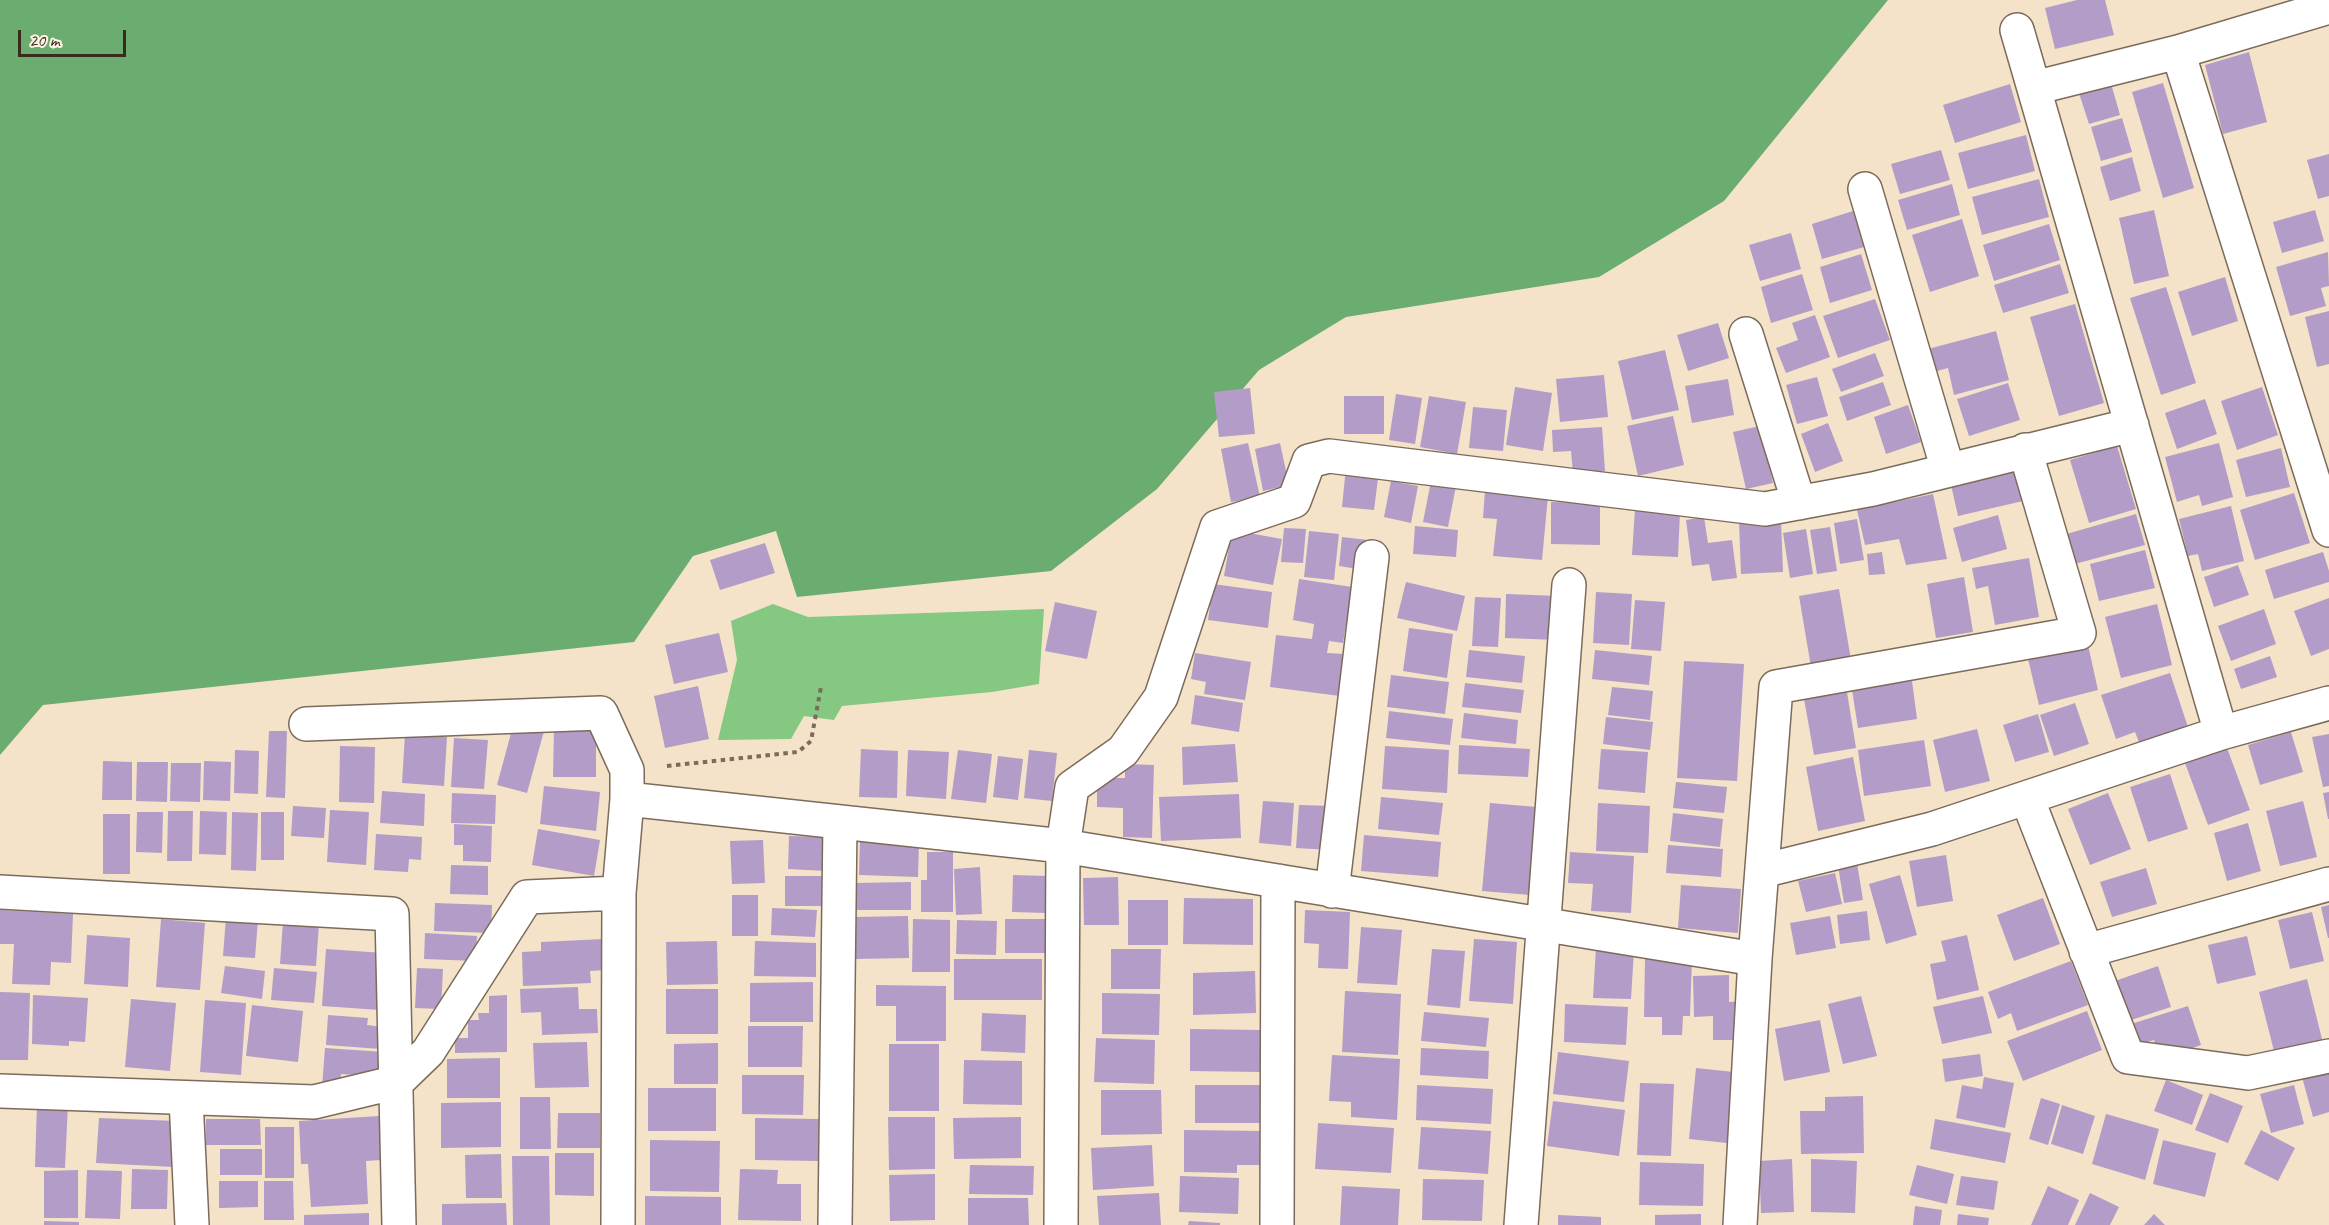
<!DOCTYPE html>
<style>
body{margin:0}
#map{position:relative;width:2329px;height:1225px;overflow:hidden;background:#f4e3c8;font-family:Caveat,sans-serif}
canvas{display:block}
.scale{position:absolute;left:18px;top:30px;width:108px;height:27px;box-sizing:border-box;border:3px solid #3b2a1e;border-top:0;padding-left:8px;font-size:18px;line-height:21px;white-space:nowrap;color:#3b2a1e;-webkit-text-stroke:4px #fcf5e5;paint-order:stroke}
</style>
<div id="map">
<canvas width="2329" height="1225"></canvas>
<div class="scale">20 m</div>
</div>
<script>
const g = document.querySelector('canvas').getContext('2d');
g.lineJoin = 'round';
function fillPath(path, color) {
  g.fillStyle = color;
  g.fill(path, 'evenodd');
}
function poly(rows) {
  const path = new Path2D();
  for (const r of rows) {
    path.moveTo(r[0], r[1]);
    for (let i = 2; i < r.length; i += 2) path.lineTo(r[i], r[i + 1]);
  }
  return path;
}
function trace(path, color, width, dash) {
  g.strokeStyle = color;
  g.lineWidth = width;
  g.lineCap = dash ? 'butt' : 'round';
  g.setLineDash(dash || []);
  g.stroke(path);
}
fillPath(poly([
 [773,604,808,617,1044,609,1039,684,992,692,842,706,834,720,804,716,791,739,718,740,737,660,731,621]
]), '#84c882');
fillPath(poly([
 [0,0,1888,0,1724,201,1599,277,1346,317,1259,370,1157,489,1051,571,797,597,776,531,693,556,634,642,43,705,0,755]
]), '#6bac70');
fillPath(poly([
 [2077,0,2105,0,2114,35,2055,49,2045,8],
 [2249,52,2267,122,2223,134,2205,65],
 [2110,80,2120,115,2089,124,2078,90],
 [2163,83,2194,188,2163,198,2132,92],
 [2010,84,2021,122,1955,143,1943,105],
 [2122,118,2132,152,2101,161,2091,127],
 [2026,135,2035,171,1968,189,1958,153],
 [1941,150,1950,180,1900,194,1891,164],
 [2329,154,2329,196,2318,199,2307,160],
 [2132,157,2141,191,2110,201,2100,167],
 [2039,179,2049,217,1982,235,1972,197],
 [1952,184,1960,215,1907,230,1898,200],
 [2154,210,2169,276,2134,284,2119,218],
 [2315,210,2324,241,2282,253,2273,222],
 [1853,211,1864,247,1822,259,1812,224],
 [1962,219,1979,276,1930,292,1912,235],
 [2049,224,2060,260,1994,281,1983,245],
 [1791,233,1801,269,1760,281,1749,245],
 [2328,252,2329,286,2321,288,2326,306,2290,316,2276,267],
 [1861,254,1872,290,1830,303,1820,267],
 [2060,264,2069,293,2003,313,1994,285],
 [1802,274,1813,310,1771,323,1761,287],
 [2225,277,2238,321,2192,336,2178,292],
 [2166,287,2196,383,2161,395,2130,298],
 [1875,299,1890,340,1838,358,1823,316],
 [2075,304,2104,403,2059,416,2030,317],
 [2329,311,2329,364,2317,367,2305,317],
 [1815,315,1830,357,1786,373,1776,348,1798,340,1792,323],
 [1718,323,1729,358,1688,371,1677,335],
 [1996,331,2009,380,1954,395,1948,368,1933,372,1928,349],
 [1665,350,1679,410,1632,420,1618,361],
 [1875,353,1884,376,1841,392,1832,369],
 [1604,375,1608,417,1560,422,1556,379],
 [1817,377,1828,416,1797,424,1786,385],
 [1728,379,1734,415,1692,423,1685,386],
 [1883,382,1891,405,1847,421,1839,397],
 [2008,383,2020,420,1969,436,1957,399],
 [1515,387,1552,393,1543,451,1506,445],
 [2262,387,2278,435,2237,450,2221,401],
 [1250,388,1255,434,1219,437,1214,392],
 [1396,394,1422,398,1415,444,1389,440],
 [1344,396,1384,396,1384,434,1344,434],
 [1429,396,1466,402,1457,454,1420,447],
 [2205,399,2217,434,2177,449,2165,413],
 [1908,405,1921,442,1886,454,1874,417],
 [1473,407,1507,410,1503,451,1469,448],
 [1673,416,1684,465,1638,476,1627,426],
 [1828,423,1843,461,1815,472,1801,434],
 [1760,426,1773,483,1746,489,1733,432],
 [1602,427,1605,471,1573,473,1571,451,1553,452,1552,430],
 [1248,443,1260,497,1231,502,1221,449],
 [1280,443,1289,485,1263,491,1255,449],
 [2219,443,2233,497,2202,506,2199,495,2177,502,2165,457],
 [2117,446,2136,509,2089,523,2070,460],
 [2281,448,2290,487,2246,497,2236,460],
 [2014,461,2023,501,1958,516,1949,476],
 [1346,467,1379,471,1374,510,1342,507],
 [1391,481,1418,486,1411,523,1384,517],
 [1431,481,1456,486,1448,527,1423,522],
 [1485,490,1548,496,1542,560,1493,556,1497,519,1483,518],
 [2294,493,2310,543,2255,560,2240,510],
 [1933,494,1947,559,1906,565,1899,539,1865,545,1857,510],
 [1551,502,1600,503,1600,545,1551,544],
 [2231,506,2244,561,2202,571,2198,554,2188,556,2179,519],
 [1635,509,1680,512,1678,557,1632,555],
 [2136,514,2145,545,2071,565,2063,535],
 [1998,515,2007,549,1962,562,1953,528],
 [1704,517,1708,543,1732,540,1737,578,1712,581,1709,564,1692,566,1686,520],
 [1857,519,1864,560,1840,564,1834,523],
 [1781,520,1783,572,1741,574,1739,522],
 [1415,526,1458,530,1456,557,1413,554],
 [1830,527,1837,571,1817,574,1810,530],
 [1284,528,1306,529,1303,563,1281,562],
 [1806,529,1813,574,1790,578,1783,533],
 [1232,530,1282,539,1273,585,1224,576],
 [1309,531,1339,534,1334,580,1304,577],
 [1342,537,1368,540,1364,570,1339,566],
 [765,543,775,573,720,590,710,560],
 [2145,550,2155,588,2099,601,2090,564],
 [1882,552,1885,574,1869,575,1867,554],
 [2323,552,2329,571,2329,582,2274,599,2265,570],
 [2029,558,2039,617,1995,625,1988,586,1976,589,1972,568],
 [2238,565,2249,595,2214,607,2204,577],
 [1964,577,1973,632,1936,638,1927,584],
 [1299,579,1352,587,1343,643,1329,641,1327,653,1345,654,1340,696,1270,687,1276,635,1312,639,1314,624,1293,620],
 [1406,582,1465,596,1457,631,1397,618],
 [1213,584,1272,592,1268,628,1208,620],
 [1839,589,1851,660,1811,667,1799,596],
 [1596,592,1632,594,1629,645,1593,643],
 [1506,594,1559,596,1558,640,1505,638],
 [1475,597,1501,598,1498,647,1472,646],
 [2329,598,2329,649,2311,656,2294,611],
 [1635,600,1665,602,1661,651,1631,649],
 [1055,602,1097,611,1087,659,1045,651],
 [2157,604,2172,665,2121,678,2105,617],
 [2264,609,2276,644,2231,661,2218,626],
 [1409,628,1453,634,1447,678,1403,671],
 [719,633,728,672,674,684,665,645],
 [2088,645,2098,690,2039,705,2028,659],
 [1469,650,1525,656,1522,683,1466,677],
 [1595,650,1652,656,1649,685,1592,679],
 [1195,653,1251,662,1245,700,1204,694,1206,682,1191,679],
 [2270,656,2277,677,2241,689,2234,669],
 [1684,661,1744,664,1737,781,1677,778],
 [2170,673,2188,727,2139,742,2135,732,2116,739,2101,695],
 [1391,675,1449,682,1445,714,1387,707],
 [1912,681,1917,719,1858,728,1852,690],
 [1465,683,1524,690,1521,713,1462,707],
 [698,686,709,739,665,748,654,696],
 [1846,686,1856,748,1814,755,1803,693],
 [1612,687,1653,691,1650,720,1608,715],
 [1195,695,1243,703,1239,732,1191,724],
 [2075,703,2089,744,2054,756,2040,715],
 [1389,711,1453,719,1450,745,1386,738],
 [1464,713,1518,720,1516,744,1461,738],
 [2038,714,2049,752,2015,762,2003,725],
 [1606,717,1653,722,1650,750,1603,744],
 [514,722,544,731,527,793,497,785],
 [554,727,596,727,596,777,553,777],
 [1977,729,1990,781,1945,792,1933,740],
 [269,731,287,731,285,798,266,797],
 [2291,732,2303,772,2260,785,2248,745],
 [405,734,447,737,444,786,402,783],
 [2329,734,2329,786,2323,787,2312,737],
 [454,738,488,740,484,789,451,787],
 [1924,740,1931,786,1864,796,1858,750],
 [1235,744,1238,782,1183,785,1182,747],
 [1459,745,1530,749,1528,777,1458,774],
 [340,746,375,747,374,803,339,802],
 [1385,746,1449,750,1447,793,1382,789],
 [2227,748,2250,810,2208,825,2185,763],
 [861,749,898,751,897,798,859,797],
 [1601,749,1648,752,1645,793,1598,789],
 [235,750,259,751,258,794,234,793],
 [908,750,949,752,946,799,906,796],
 [958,750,992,754,986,803,951,799],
 [1029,750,1057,753,1052,801,1024,798],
 [998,756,1023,759,1018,800,993,797],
 [1853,757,1865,821,1818,831,1806,767],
 [103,761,132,762,132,800,102,800],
 [204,761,231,762,230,801,203,800],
 [137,762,168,762,167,802,136,801],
 [171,763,201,763,200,802,170,801],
 [1125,764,1154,765,1152,838,1123,837,1123,808,1097,807,1097,778,1125,778],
 [2170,774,2188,829,2148,842,2130,787],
 [1676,782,1727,787,1724,813,1673,808],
 [544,786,600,792,596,831,540,824],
 [382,791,425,794,424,826,380,823],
 [2329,792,2329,819,2328,819,2323,793],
 [452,793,496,795,495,824,451,823],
 [2108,793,2131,849,2090,865,2068,809],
 [1239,794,1241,838,1161,841,1159,797],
 [1381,797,1443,803,1439,835,1378,829],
 [1263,801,1294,803,1291,846,1259,843],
 [2303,801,2317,857,2280,866,2266,811],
 [1490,803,1537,807,1530,895,1482,891],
 [1598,803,1650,806,1648,853,1596,851],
 [1299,805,1332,806,1330,850,1296,848],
 [293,806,326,808,324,838,291,836],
 [330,810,369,812,366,865,327,862],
 [168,811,193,811,192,861,167,861],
 [200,811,227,812,226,855,199,854],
 [137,812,163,812,162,853,136,852],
 [232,812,258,813,256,871,231,870],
 [261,812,284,812,284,860,261,860],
 [1673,813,1723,819,1720,847,1670,841],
 [103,814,130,814,130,874,103,874],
 [2248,823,2261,871,2227,881,2214,833],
 [454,824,492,826,491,862,463,861,463,845,454,845],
 [538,829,600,840,594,876,532,865],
 [376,834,422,837,421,860,409,859,408,872,374,870],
 [1364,835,1441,842,1438,877,1361,871],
 [789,836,827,837,826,871,788,869],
 [763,840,765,883,732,884,730,841],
 [860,840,919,842,918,877,859,875],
 [1668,845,1723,849,1721,877,1666,873],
 [927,852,953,852,953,912,921,912,921,880,927,880],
 [1570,852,1634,856,1631,913,1591,911,1593,884,1568,883],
 [1946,855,1953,901,1917,907,1909,861],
 [1857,863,1863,900,1844,903,1838,866],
 [451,865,488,866,488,895,450,894],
 [980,867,982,914,956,915,954,869],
 [2146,868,2157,904,2112,917,2100,882],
 [1835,873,1842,904,1806,912,1798,881],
 [1013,875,1048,876,1047,913,1012,912],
 [1900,875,1917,935,1886,944,1869,884],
 [785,876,827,876,827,906,785,906],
 [1118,877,1119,925,1084,925,1083,878],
 [911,882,911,910,856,910,856,883],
 [1681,885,1741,889,1738,933,1678,928],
 [732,895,758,895,758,936,732,936],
 [1184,898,1253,899,1253,945,1183,944],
 [2043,898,2060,944,2014,961,1997,915],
 [1128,900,1168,900,1168,945,1128,945],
 [435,903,492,905,491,933,434,931],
 [2329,905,2329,938,2328,938,2321,907],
 [772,908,817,910,815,937,771,935],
 [0,910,73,914,71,963,51,962,50,985,12,984,14,944,0,944],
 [1305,910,1350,912,1348,969,1318,968,1319,944,1304,943],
 [1867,911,1870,940,1840,944,1837,915],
 [2312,912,2324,961,2290,969,2278,920],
 [908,916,909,958,855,959,854,917],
 [1830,916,1836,948,1796,955,1790,923],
 [226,917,258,919,255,958,223,956],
 [161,919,205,923,200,990,156,987],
 [913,919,950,920,950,972,912,972],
 [1005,919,1045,919,1045,953,1005,953],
 [957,920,997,921,996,955,956,954],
 [283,921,319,924,316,966,280,964],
 [1361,927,1402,930,1397,985,1357,983],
 [425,933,477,936,476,961,424,959],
 [87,935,130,938,128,987,84,984],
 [1967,935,1979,990,1937,1000,1930,964,1946,961,1941,941],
 [2247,936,2256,975,2217,984,2208,945],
 [604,939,605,970,590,971,591,983,523,986,522,952,541,951,541,942],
 [1474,939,1517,942,1513,1004,1469,1001],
 [717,941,718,984,667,985,666,942],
 [755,941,816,943,816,977,754,976],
 [1596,947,1634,950,1631,999,1593,998],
 [326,949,384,953,380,1010,322,1006],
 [1111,949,1161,949,1160,989,1111,989],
 [1432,949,1465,951,1460,1008,1427,1005],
 [954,959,1042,959,1042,1000,954,1000],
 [1645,959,1692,960,1690,1016,1683,1016,1682,1035,1662,1035,1662,1017,1644,1017],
 [2071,961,2088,1005,2017,1031,2011,1013,1998,1019,1988,992],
 [225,966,265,971,262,999,221,993],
 [2158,966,2171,1007,2125,1022,2112,982],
 [274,968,317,972,314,1003,271,1000],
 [417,968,443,969,441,1009,415,1008],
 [1255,971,1256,1013,1193,1015,1193,973],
 [1729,975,1729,1002,1742,1001,1743,1040,1713,1040,1713,1016,1694,1017,1693,976],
 [2307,979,2323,1043,2275,1055,2259,992],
 [813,982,813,1022,750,1022,750,983],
 [876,985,946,986,946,1041,896,1041,896,1006,876,1006],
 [578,987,579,1009,597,1009,598,1033,542,1035,541,1012,521,1013,520,989],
 [666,989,718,989,718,1034,666,1034],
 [1345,991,1401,994,1398,1055,1342,1052],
 [0,992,30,993,28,1060,0,1060],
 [1102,993,1160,994,1159,1035,1102,1034],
 [33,995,88,998,85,1042,69,1041,69,1046,32,1044],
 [507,995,507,1052,455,1053,455,1038,468,1038,468,1020,479,1020,478,1013,489,1013,489,996],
 [1861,996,1877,1056,1843,1064,1828,1004],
 [1983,996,1992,1033,1942,1044,1933,1007],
 [131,999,176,1003,170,1071,125,1067],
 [205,1000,246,1003,241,1075,200,1072],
 [1565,1004,1628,1007,1626,1045,1564,1042],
 [252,1005,303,1011,298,1062,246,1056],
 [2188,1006,2201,1045,2178,1053,2158,1054,2154,1040,2135,1046,2128,1025],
 [2087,1011,2102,1050,2023,1081,2007,1041],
 [1424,1012,1489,1018,1486,1047,1421,1041],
 [982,1013,1026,1015,1025,1053,981,1051],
 [328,1015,368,1018,367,1025,383,1027,381,1049,326,1045],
 [1820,1020,1830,1072,1784,1081,1775,1029],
 [748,1026,803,1026,802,1067,748,1067],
 [1190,1029,1261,1030,1261,1072,1190,1071],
 [1096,1038,1155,1040,1154,1084,1094,1082],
 [587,1042,589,1087,535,1088,533,1043],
 [718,1043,718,1084,674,1084,674,1044],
 [889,1044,939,1044,939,1111,889,1111],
 [325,1048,384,1052,382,1077,341,1074,340,1088,322,1087],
 [1421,1048,1489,1051,1488,1079,1420,1075],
 [1558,1052,1629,1061,1624,1102,1553,1094],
 [1980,1054,1983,1076,1945,1082,1942,1059],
 [1332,1055,1400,1059,1397,1120,1351,1117,1351,1102,1329,1101],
 [500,1058,500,1098,447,1098,447,1059],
 [964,1060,1022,1061,1022,1105,963,1104],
 [1696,1068,1734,1072,1727,1143,1689,1139],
 [2329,1070,2329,1112,2313,1117,2302,1077],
 [742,1075,804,1075,803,1115,742,1114],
 [1984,1077,2014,1083,2005,1128,1956,1118,1962,1085,1982,1089],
 [2166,1080,2203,1095,2192,1125,2154,1111],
 [1640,1083,1674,1084,1671,1156,1637,1155],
 [1195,1085,1260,1085,1260,1123,1195,1123],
 [1417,1085,1493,1089,1491,1124,1416,1120],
 [2294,1085,2304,1124,2271,1133,2260,1094],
 [648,1088,716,1088,716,1131,648,1131],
 [1101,1090,1161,1090,1162,1134,1101,1135],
 [2210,1093,2243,1106,2228,1143,2195,1130],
 [1863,1096,1864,1153,1801,1154,1800,1111,1825,1111,1825,1097],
 [520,1097,550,1097,551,1149,520,1149],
 [2041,1098,2060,1104,2048,1145,2029,1139],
 [1553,1101,1625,1110,1619,1156,1547,1146],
 [501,1102,501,1147,441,1148,441,1103],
 [37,1103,68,1104,65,1168,35,1167],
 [2062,1105,2095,1116,2083,1154,2051,1144],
 [558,1113,600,1113,600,1148,557,1148],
 [2106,1114,2159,1129,2145,1180,2092,1164],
 [379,1116,381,1160,366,1161,368,1204,311,1207,308,1164,301,1164,299,1121],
 [888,1117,935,1117,935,1169,889,1170],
 [1021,1117,1021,1158,954,1159,953,1118],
 [99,1118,177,1121,174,1167,96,1163],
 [755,1118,819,1119,818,1161,755,1160],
 [206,1119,260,1119,261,1145,206,1145],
 [1935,1119,2011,1133,2005,1163,1930,1149],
 [1318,1123,1394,1128,1391,1173,1315,1169],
 [265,1127,294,1127,294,1178,265,1178],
 [1421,1127,1491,1131,1488,1174,1418,1169],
 [1184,1130,1261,1131,1261,1165,1237,1165,1237,1173,1184,1172],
 [2261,1130,2295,1148,2278,1181,2244,1164],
 [650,1140,720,1141,719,1192,650,1191],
 [2163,1140,2216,1153,2205,1197,2153,1184],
 [1152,1145,1154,1186,1093,1190,1091,1148],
 [220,1149,262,1149,262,1175,220,1175],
 [555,1153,594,1153,594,1196,555,1195],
 [501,1154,502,1198,466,1198,465,1155],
 [512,1156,549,1156,550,1225,513,1225],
 [1792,1159,1794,1212,1761,1213,1759,1161],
 [1811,1159,1857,1161,1855,1213,1811,1212],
 [1640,1162,1704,1164,1703,1206,1639,1205],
 [970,1165,1034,1166,1033,1195,969,1194],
 [1917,1165,1954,1174,1947,1204,1909,1195],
 [132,1169,168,1170,167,1209,131,1209],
 [740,1169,778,1170,777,1184,801,1184,801,1221,738,1220],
 [78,1170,78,1218,44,1218,44,1171],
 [87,1170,122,1171,120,1219,85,1218],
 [935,1174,935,1220,890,1221,889,1175],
 [1180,1176,1239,1178,1238,1214,1179,1212],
 [1961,1176,1998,1181,1994,1210,1956,1205],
 [1423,1179,1484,1180,1482,1221,1422,1220],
 [219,1181,258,1181,258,1207,219,1208],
 [264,1181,293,1181,294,1220,264,1220],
 [1342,1186,1400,1189,1398,1225,1340,1225],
 [2048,1186,2079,1200,2068,1225,2031,1225],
 [1159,1193,1161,1225,1099,1225,1097,1196],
 [2090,1193,2119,1207,2110,1225,2075,1225],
 [645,1196,721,1197,721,1225,645,1225],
 [968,1198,1028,1198,1029,1225,968,1225],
 [506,1203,507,1225,442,1225,442,1204],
 [1915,1206,1942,1210,1940,1225,1913,1225],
 [369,1213,369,1225,304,1225,304,1215],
 [1701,1214,1701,1225,1655,1225,1655,1215],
 [1958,1214,1989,1218,1988,1225,1957,1225],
 [2154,1214,2165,1225,2144,1225],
 [1558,1215,1601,1217,1601,1225,1558,1225],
 [44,1221,79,1222,79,1225,44,1225],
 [1189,1221,1220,1223,1220,1225,1188,1225]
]), '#b39cc7');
const minor = poly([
 [2017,30,2221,733],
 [2178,52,2329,530],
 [2034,88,2178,52,2329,7],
 [1865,189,1948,470],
 [1746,334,1799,503],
 [306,724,601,713,627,770,627,799,619,893,618,1225],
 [2027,798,2128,1057,2248,1073,2329,1056],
 [627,799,1063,846,1755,959],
 [1762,871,1932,829,2221,733,2329,703],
 [1332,891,1372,557],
 [0,892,392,914,399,1225],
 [2086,951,2329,884],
 [0,1091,314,1102,397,1082,428,1052,527,897,619,893],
 [186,1099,192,1225],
 [835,1225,840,822],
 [1061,1225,1063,846,1072,787,1123,751,1161,697,1217,527,1294,501,1309,461,1329,456,1765,509,1873,489,2132,425],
 [1277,1225,1278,881],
 [1521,1225,1569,585],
 [1740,1225,1755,959,1776,687,2079,633,2025,450]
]);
trace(minor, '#7c6b5a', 36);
trace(poly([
 [667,766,798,752,811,741,821,687]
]), '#7c6b5a', 4, [4.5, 4.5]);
trace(minor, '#fff', 33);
</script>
